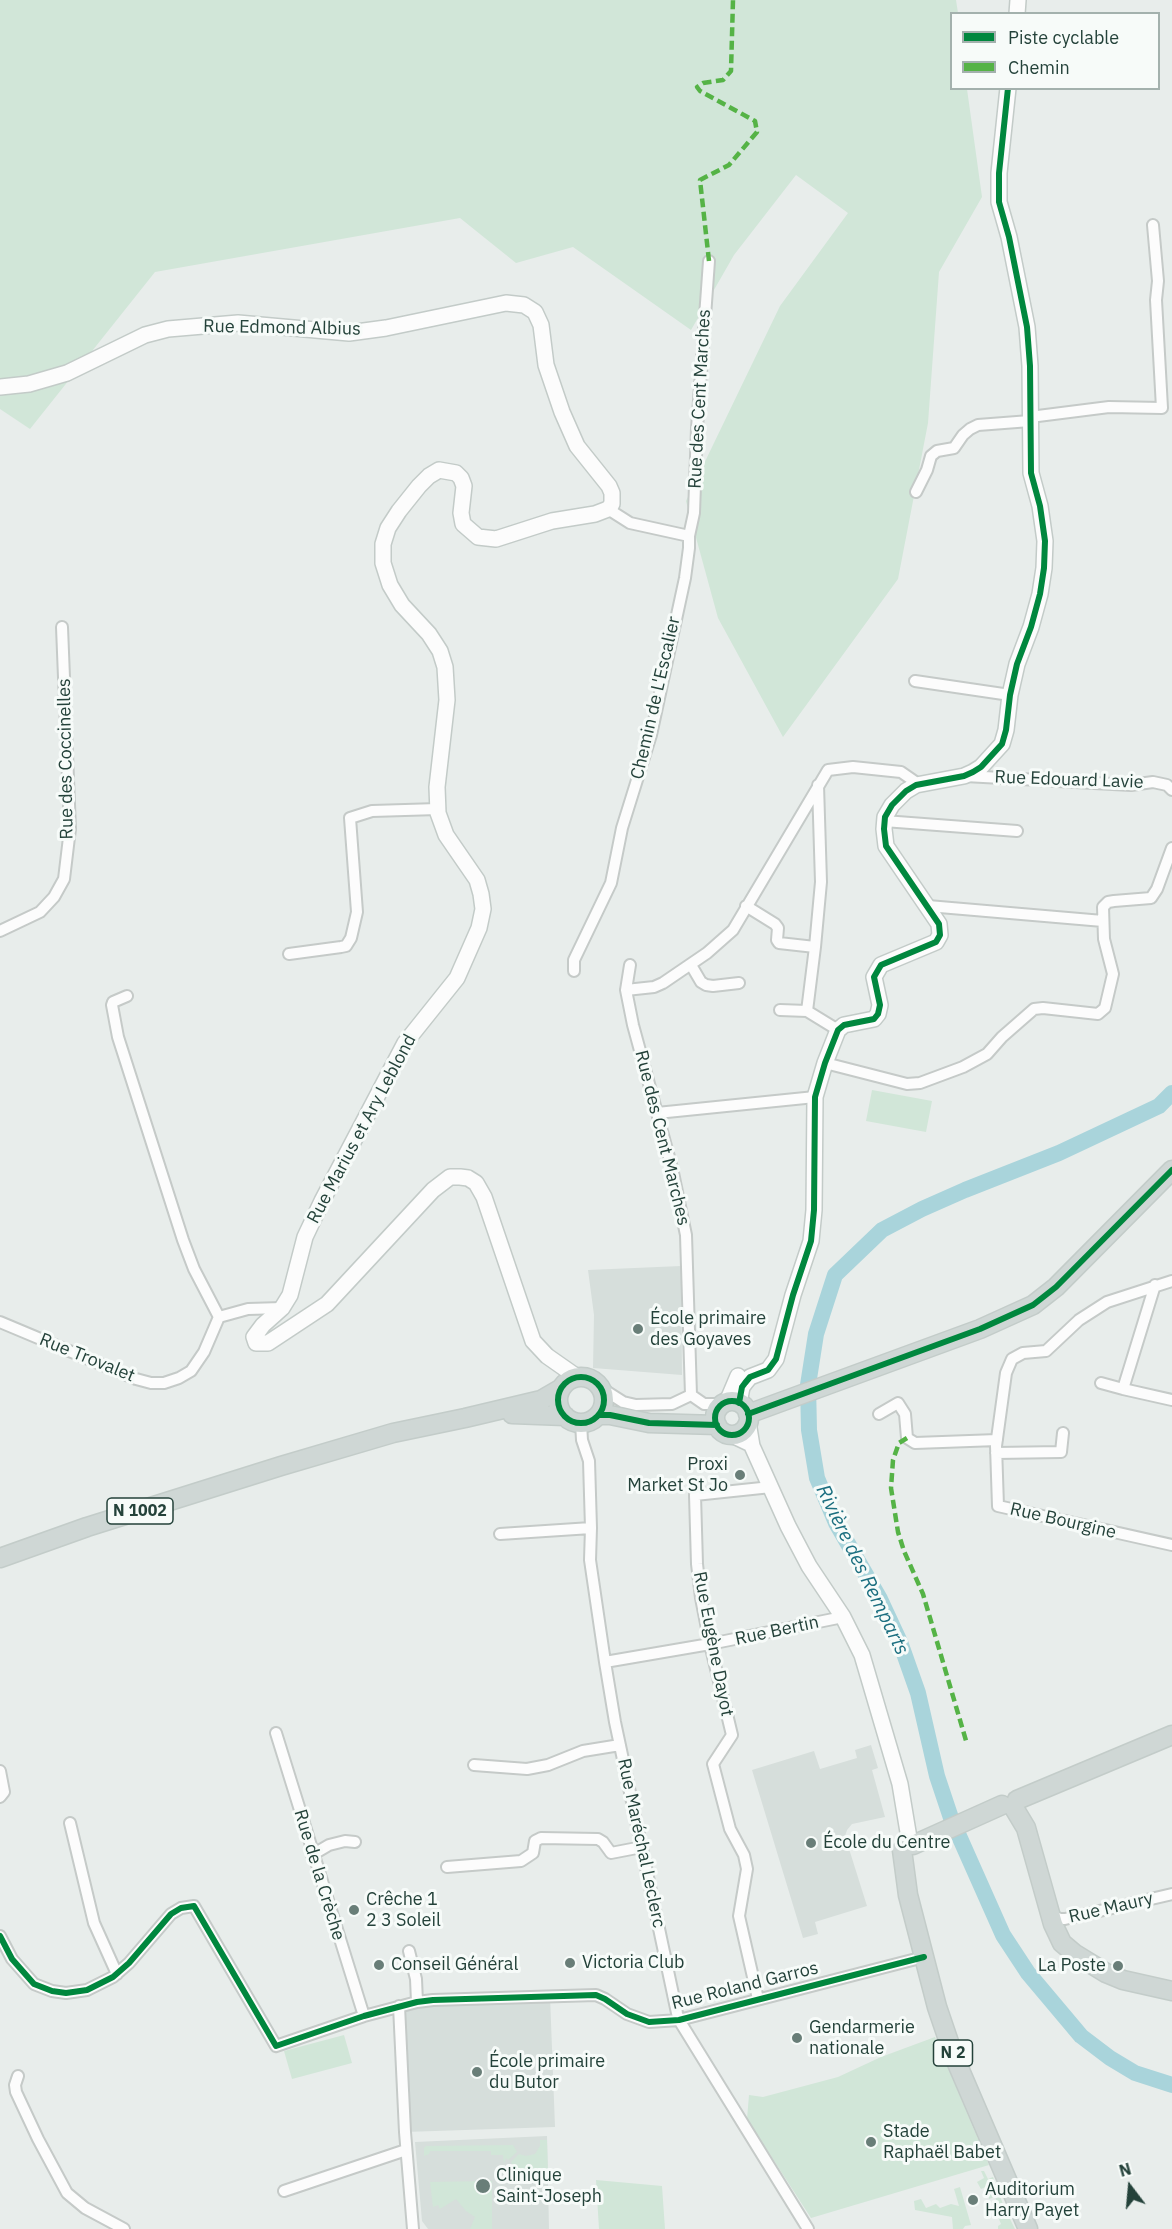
<!DOCTYPE html>
<meta charset="utf-8">
<style>
body{margin:0}
#map{position:relative;width:1172px;height:2229px;overflow:hidden;background:#e8edeb;font-family:"IBM Plex Sans",sans-serif}
canvas{display:block}
.legend{position:absolute;left:950px;top:12px;width:210px;height:78px;box-sizing:border-box;background:#f7fbf9;border:2px solid #a3b1ad;margin:0;padding:8px 10px;list-style:none;font-size:18px;color:#24423a}
.legend li{display:flex;align-items:center;gap:12px;height:30px}
.legend b{width:30px;border:2px solid #a3b1ad}
.north{position:absolute;left:1100px;top:2157px;width:60px;height:60px;-webkit-text-stroke:4px #f7fbf9;paint-order:stroke;rotate:344deg;font-size:16px;font-weight:700;line-height:24px;text-align:center;color:#24423a}
.north::after{content:'';display:block;margin:auto;width:21px;height:27px;background:#24423a;clip-path:polygon(50% 0,100% 100%,50% 72%,0 100%)}
</style>
<div id="map">
<canvas width="1172" height="2229"></canvas>
<ul class="legend">
<li><b style="height:8px;background:#00873e"></b>Piste cyclable</li>
<li><b style="height:8px;background:#55b346"></b>Chemin</li>
</ul>
<div class="north">N</div>
</div>
<script>
const g = document.querySelector('canvas').getContext('2d');
g.lineJoin = 'round';
function fillPath(path, color) {
  g.fillStyle = color;
  g.fill(path, 'evenodd');
}
function poly(rows) {
  const path = new Path2D();
  for (const r of rows) {
    if (r.length === 3) {
      path.moveTo(r[0] + r[2], r[1]);
      path.arc(r[0], r[1], r[2], 0, 2 * Math.PI);
      continue;
    }
    path.moveTo(r[0], r[1]);
    for (let i = 2; i < r.length; i += 2) path.lineTo(r[i], r[i + 1]);
  }
  return path;
}
function trace(path, color, width, dash) {
  g.strokeStyle = color;
  g.lineWidth = width;
  g.lineCap = dash ? 'butt' : 'round';
  g.setLineDash(dash || []);
  g.stroke(path);
}
function drawText(font, color, halo, rows, align = 'center') {
  g.font = font + ' "IBM Plex Sans",sans-serif';
  g.lineWidth = 6;
  g.setLineDash([]);
  g.textBaseline = 'middle';
  g.strokeStyle = halo;
  g.fillStyle = color;
  for (const [text, x, y, turn = 0] of rows) {
    g.save();
    g.translate(x, y);
    g.rotate((+turn || 0) * Math.PI / 180);
    g.textAlign = isNaN(turn) ? turn : align;
    if (halo) g.strokeText(text, 0, 0);
    g.fillText(text, 0, 0);
    g.restore();
  }
}
fillPath(poly([
 [681,1266,682,1375,593,1368,594,1315,588,1270],
 [871,1745,878,1768,872,1770,885,1817,852,1824,847,1830,845,1836,867,1906,815,1922,818,1934,803,1938,752,1770,814,1751,820,1769,857,1758,855,1750],
 [550,1996,555,2127,405,2132,399,2006],
 [547,2136,549,2229,428,2229,422,2221,415,2142]
]), '#d6dedb');
fillPath(poly([
 [0,0,956,0,958,13,952,14,952,88,967,89,982,197,939,272,928,423,898,579,783,737,718,618,686,501,780,306,848,213,796,175,734,255,691,330,573,247,516,263,460,218,155,272,30,429,0,409],
 [872,1090,932,1101,926,1132,866,1121],
 [344,2035,352,2063,292,2079,284,2051],
 [935,2037,989,2165,811,2218,747,2119,749,2095,763,2097,838,2077,881,2057],
 [540,2140,547,2140,548,2177,518,2180,517,2168,509,2168,506,2166,513,2165,511,2162,519,2154,526,2156,535,2154,540,2146],
 [426,2146,513,2145,517,2152,508,2160,506,2158,504,2164,503,2155,491,2155,491,2151,430,2151,429,2154,424,2156,424,2148],
 [981,2171,984,2171,988,2179,993,2177,1004,2207,1000,2208,995,2197,989,2199,986,2187,981,2189,977,2182,984,2178],
 [596,2180,662,2186,665,2229,599,2229],
 [492,2181,492,2229,470,2229,475,2217,466,2211,456,2199,440,2209,438,2205,433,2207,430,2182],
 [960,2187,971,2225,965,2226,963,2229,953,2229,952,2217,915,2210,914,2201,921,2199,926,2208,936,2204,940,2208,951,2204,959,2206,954,2189],
 [1007,2213,1015,2229,998,2229,998,2226,1001,2224,998,2217]
]), '#d1e6d8');
trace(poly([
 [1172,1093,1159,1106,1059,1153,965,1190,922,1209,882,1230,835,1275,816,1334,808,1385,809,1430,817,1478,836,1523,880,1599,900,1642,918,1693,937,1776,951,1818,1003,1935,1028,1973,1081,2036,1110,2058,1135,2073,1172,2085]
]), '#a9d4db', 16);
const street = poly([
 [1030,417,1109,407,1162,408,1156,300,1158,281,1153,225],
 [916,492,927,470,931,456,937,451,954,448,963,435,970,429,978,425,1030,421],
 [689,536,694,513,697,428,709,261],
 [915,681,1010,695],
 [965,776,1131,785,1153,782,1167,785,1172,790],
 [884,821,1017,831],
 [746,906,775,924,778,928,777,940,779,943,815,947,821,882,818,785],
 [928,906,1103,921],
 [0,931,40,912,54,897,64,879,70,829,62,627],
 [289,954,341,947,346,946,351,938,357,912,350,818,372,811,438,809],
 [630,965,626,990,633,1025,672,1168,686,1235,691,1395],
 [691,965,701,982,706,985,713,986,739,983],
 [574,971,574,960,611,883,622,828,651,735,685,578,689,548,689,536,630,523,608,509],
 [626,990,654,987,663,983,707,953,733,930,828,770,853,767,901,772,914,781,916,785],
 [127,996,113,1002,112,1005,118,1037,183,1240,194,1269,219,1317],
 [780,1010,807,1011,838,1030],
 [807,1011,815,947],
 [825,1063,907,1084,920,1083,963,1067,987,1054,1002,1037,1034,1009,1043,1008,1098,1014,1105,1008,1113,974,1104,939,1103,907,1108,902,1114,901,1151,898,1157,889,1172,848],
 [657,1113,815,1097],
 [1172,1281,1107,1302,1079,1320,1046,1351,1023,1353,1012,1359,1006,1373,996,1446,998,1506,1172,1545],
 [1155,1285,1123,1389,1172,1400],
 [0,1322,136,1379,151,1383,164,1383,179,1378,191,1371,204,1352,219,1317,248,1309,282,1308],
 [1101,1383,1123,1389],
 [601,1388,623,1402,636,1405,672,1404,691,1395],
 [691,1395,704,1404,722,1404],
 [879,1414,898,1403,905,1414,907,1438,915,1443,997,1440],
 [581,1423,582,1440,589,1461,591,1528,590,1560,605,1662,615,1722,677,2013,679,2020,808,2229],
 [996,1453,1061,1452,1063,1433],
 [500,1534,591,1528],
 [605,1662,710,1644,843,1617],
 [276,1733,364,2016],
 [474,1765,527,1769,548,1765,583,1751,620,1745],
 [0,1771,4,1792,0,1797],
 [70,1823,94,1923,117,1974],
 [312,1855,329,1845,345,1841,355,1842],
 [447,1867,521,1861,533,1853,535,1841,541,1838,598,1839,603,1842,611,1853,642,1847],
 [1050,1915,1060,1919,1065,1919,1172,1894],
 [0,1936,12,1959,34,1984,52,1991,66,1993,87,1990,113,1977,129,1963,171,1914,181,1908,194,1906,276,2046,364,2016,417,2002,433,2000,596,1995,605,1999,627,2014,649,2022,679,2020,924,1957],
 [409,1951,416,1979,417,2002],
 [758,1999,739,1916,747,1869,744,1855,730,1829,713,1764,732,1735,710,1644,701,1598,697,1564,695,1495,771,1487],
 [399,2006,405,2132,413,2229],
 [18,2076,15,2085,16,2092,38,2139,67,2193,85,2208,124,2229],
 [284,2191,406,2150]
]);
const secondary = poly([
 [1017,14,1018,0],
 [0,387,29,384,67,373,145,335,168,329,238,323,349,333,386,328,506,303,524,305,535,312,541,325,546,365,562,412,577,446,609,486,612,493,612,504,608,509,595,514,552,521,496,539,478,537,463,524,461,513,464,486,461,478,456,473,439,470,429,476,419,486,399,511,388,528,383,544,383,563,390,585,402,605,429,634,440,651,445,667,447,700,437,787,438,813,446,835,477,880,481,894,483,909,479,928,457,978,405,1043,322,1201,305,1237,290,1295,282,1308,263,1325,254,1337,256,1343,268,1343,327,1304,433,1190,450,1177,460,1177,468,1178,476,1183,484,1197,533,1341,547,1356,577,1377],
 [727,1402,738,1376],
 [739,1403,742,1387,745,1383,750,1377,768,1370,776,1359,793,1295,811,1241,814,1210,815,1097,825,1063,838,1030,844,1025,874,1019,878,1014,880,1005,874,977,881,965,936,942,940,935,939,924,886,846,884,829,885,817,892,805,906,791,916,785,964,776,973,772,981,767,1002,744,1006,730,1010,695,1017,664,1031,627,1040,594,1044,568,1045,541,1040,506,1031,473,1030,366,1027,327,1009,237,999,202,999,173,1008,88],
 [748,1422,752,1446,788,1526,809,1566,843,1617,862,1655,900,1784,909,1838],
 [732,1435,751,1444]
]);
const primary = poly([
 [581,1400,23],
 [732,1418,17],
 [512,1414,565,1416],
 [748,1414,980,1329,1033,1305,1056,1287,1172,1170],
 [599,1415,610,1415,649,1423,717,1425],
 [0,1558,87,1527,281,1466,393,1433,465,1418,541,1400,560,1389],
 [1017,1800,1172,1735],
 [1014,1808,1026,1828,1053,1924,1062,1943,1075,1954,1106,1973,1123,1980,1172,1991],
 [913,1845,1002,1805],
 [902,1850,908,1895,937,2007,953,2054,1028,2229]
]);
trace(street, '#c5cac8', 14);
trace(secondary, '#c3cbc8', 18);
trace(primary, '#c3ccc9', 21);
trace(street, '#fcfcfc', 10);
trace(secondary, '#fcfcfc', 15);
trace(primary, '#cfd7d5', 18);
trace(poly([
 [709,261,700,180,729,165,757,132,755,121,700,91,697,87,703,83,723,80,731,71,733,0],
 [907,1438,899,1443,893,1460,891,1488,898,1532,904,1551,923,1594,967,1744]
]), '#55b346', 4.5, [9, 4.5]);
trace(poly([
 [581,1400,23],
 [732,1418,17],
 [739,1403,742,1387,745,1383,750,1377,768,1370,776,1359,793,1295,811,1241,814,1210,815,1097,825,1063,838,1030,844,1025,874,1019,878,1014,880,1005,874,977,881,965,936,942,940,935,939,924,886,846,884,829,885,817,892,805,906,791,916,785,964,776,973,772,981,767,1002,744,1006,730,1010,695,1017,664,1031,627,1040,594,1044,568,1045,541,1040,506,1031,473,1030,366,1027,327,1009,237,999,202,999,173,1008,88],
 [748,1414,980,1329,1033,1305,1056,1287,1172,1170],
 [599,1415,610,1415,649,1423,717,1425],
 [0,1936,12,1959,34,1984,52,1991,66,1993,87,1990,113,1977,129,1963,171,1914,181,1908,194,1906,276,2046,364,2016,417,2002,433,2000,596,1995,605,1999,627,2014,649,2022,679,2020,924,1957]
]), '#00873e', 6);
for (const [x, y, r, color] of [
 [638,1329,6,"#697e78"],
 [740,1475,6,"#697e78"],
 [811,1843,6,"#697e78"],
 [354,1910,6,"#697e78"],
 [570,1963,6,"#697e78"],
 [379,1965,6,"#697e78"],
 [1118,1966,6,"#697e78"],
 [797,2038,6,"#697e78"],
 [477,2072,6,"#697e78"],
 [871,2142,6,"#697e78"],
 [483,2186,8,"#697e78"],
 [973,2200,6,"#697e78"]
]) {
  const dot = new Path2D();
  dot.arc(x, y, r, 0, 2 * Math.PI);
  g.fillStyle = color;
  g.fill(dot);
  trace(dot, '#f7fbf9', 2);
}
for (const [x, y, w] of [
 [140,1511,66],
 [953,2053,39]
]) {
  const box = new Path2D();
  box.roundRect(x - w / 2, y - 13, w, 26, 4.5);
  g.fillStyle = '#f7fbf9';
  g.fill(box);
  trace(box, '#24423a', 1.5);
}
drawText('bold 16px', '#24423a', null, [
 ["N 1002",140,1511],
 ["N 2",953,2053]
]);
drawText('18px', '#24423a', '#f7fbf9', [
 ["Rue Edmond Albius",282,328,1],
 ["Rue des Cent Marches",700,399,-87],
 ["Chemin de L'Escalier",656,698,-77],
 ["Rue des Coccinelles",66,759,-91],
 ["Rue Edouard Lavie",1069,780,2],
 ["Rue Marius et Ary Leblond",362,1129,-62],
 ["Rue des Cent Marches",662,1138,76],
 ["Rue Trovalet",87,1358,22],
 ["Rue Bourgine",1063,1521,13],
 ["Rue Bertin",777,1631,-12],
 ["Rue Eugène Dayot",713,1644,79],
 ["Rue Maréchal Leclerc",641,1843,78],
 ["Rue de la Crèche",319,1875,73],
 ["Rue Maury",1111,1908,-13],
 ["Rue Roland Garros",745,1986,-14]
]);
drawText('18px', '#24423a', '#f7fbf9', [
 ["École primaire",650,1319],
 ["des Goyaves",650,1340],
 ["Proxi",728,1465,"right"],
 ["Market St Jo",728,1486,"right"],
 ["École du Centre",823,1843],
 ["Crêche 1",366,1900],
 ["2 3 Soleil",366,1921],
 ["Victoria Club",582,1963],
 ["Conseil Général",391,1965],
 ["La Poste",1106,1966,"right"],
 ["Gendarmerie",809,2028],
 ["nationale",809,2049],
 ["École primaire",489,2062],
 ["du Butor",489,2083],
 ["Stade",883,2132],
 ["Raphaël Babet",883,2153],
 ["Clinique",496,2176],
 ["Saint-Joseph",496,2197],
 ["Auditorium",985,2190],
 ["Harry Payet",985,2211]
], 'left');
drawText('italic 20px', '#1c6f80', '#f7fbf9', [
 ["Rivière des Remparts",862,1570,64]
]);
</script>
